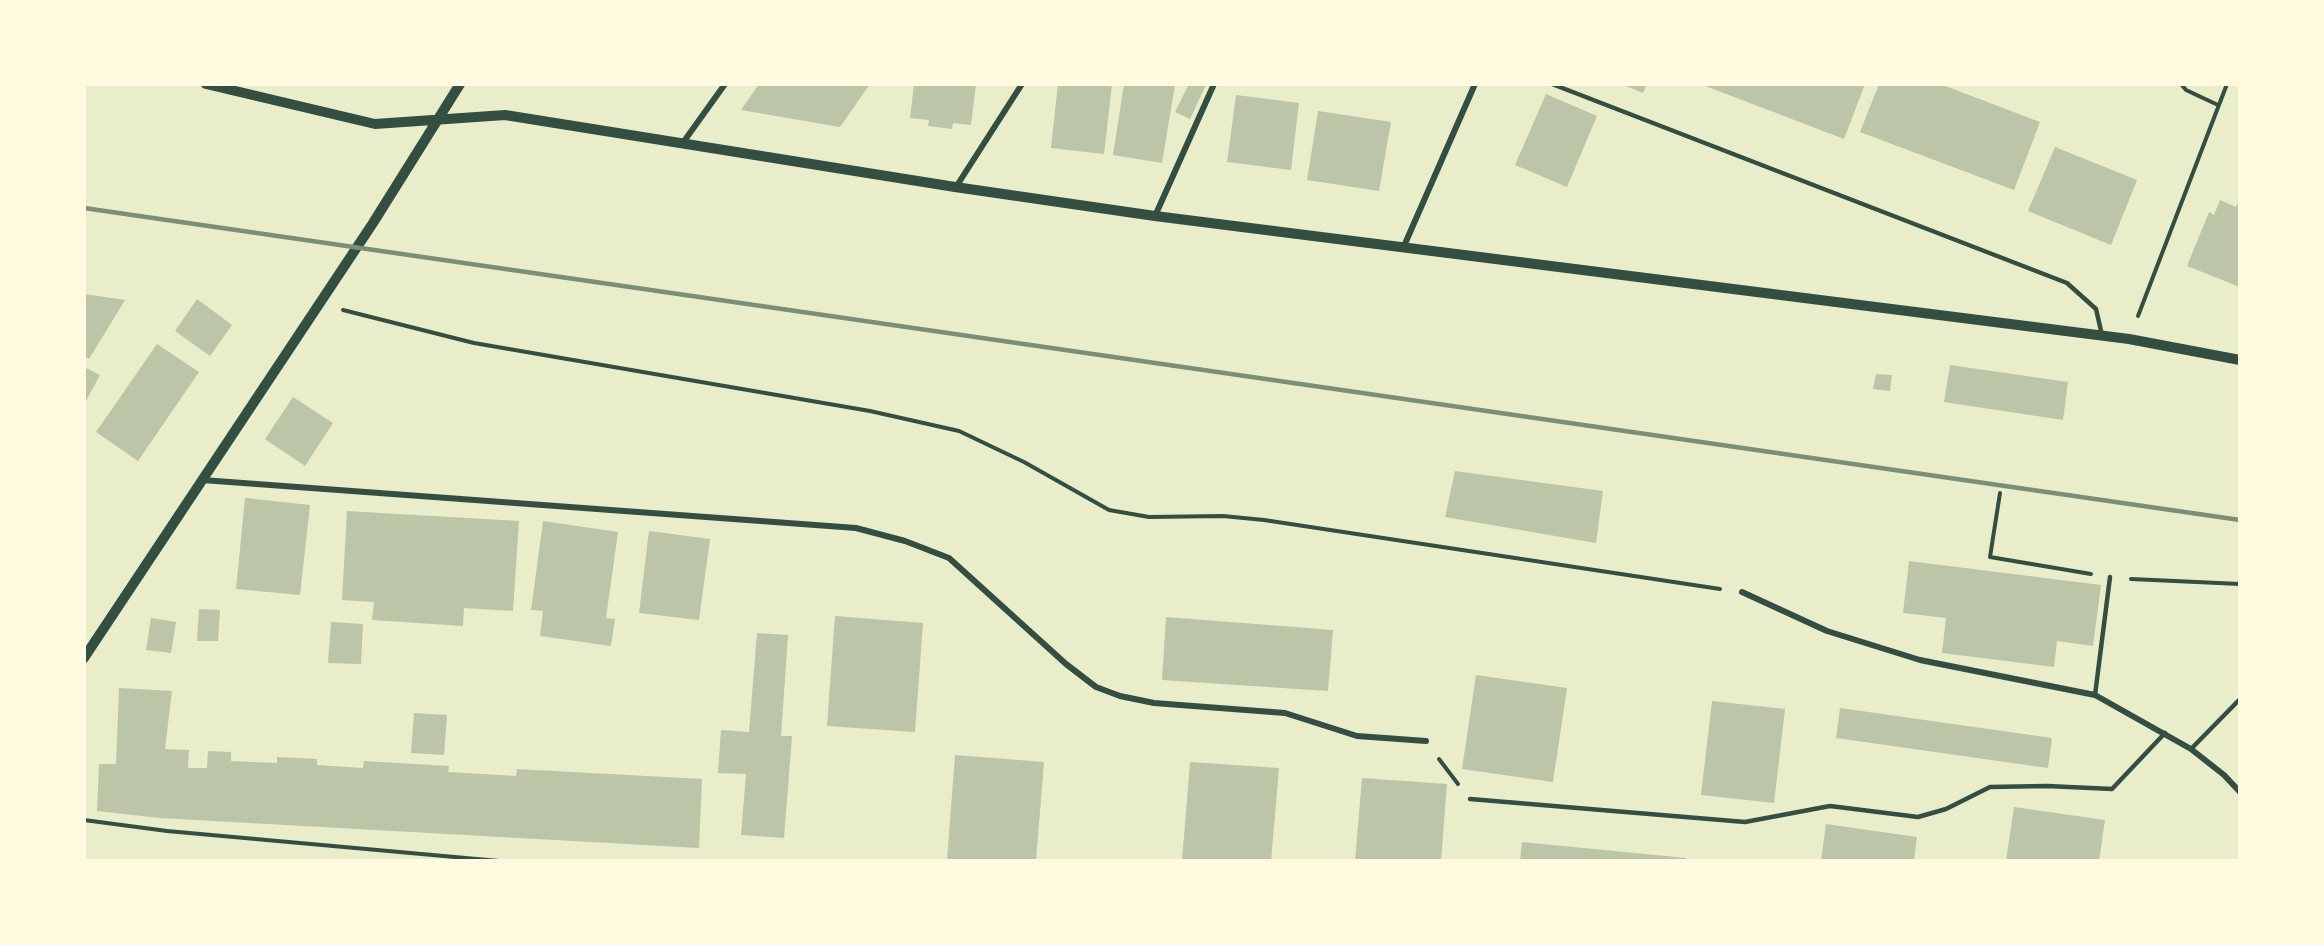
<!DOCTYPE html>
<style>
body{margin:0}
#map{position:relative;width:2324px;height:945px;overflow:hidden;background:#e9edc9;font-family:Rubik,sans-serif}
canvas{display:block}
.frame{position:absolute;inset:0;border:86px solid #fefae0;pointer-events:none}
</style>
<div id="map">
<canvas width="2324" height="945"></canvas>
<div class="frame"></div>
</div>
<script>
const g = document.querySelector('canvas').getContext('2d');
g.lineJoin = 'round';
function fillPath(path, color) {
  g.fillStyle = color;
  g.fill(path, 'evenodd');
}
function poly(rows) {
  const path = new Path2D();
  for (const r of rows) {
    path.moveTo(r[0], r[1]);
    for (let i = 2; i < r.length; i += 2) path.lineTo(r[i], r[i + 1]);
  }
  return path;
}
function trace(path, color, width, dash) {
  g.strokeStyle = color;
  g.lineWidth = width;
  g.lineCap = dash ? 'butt' : 'round';
  g.setLineDash(dash || []);
  g.stroke(path);
}
fillPath(poly([
 [759,84,870,84,840,127,741,110],
 [914,84,976,84,971,125,953,123,952,129,928,126,929,120,910,118],
 [1058,84,1112,84,1104,154,1051,148],
 [1124,84,1175,85,1162,163,1113,155],
 [1189,84,1206,85,1190,119,1175,112],
 [1621,84,1647,84,1643,93],
 [1700,84,1865,84,1844,139],
 [1879,84,1940,84,2040,122,2014,190,1860,132],
 [1546,94,1597,116,1567,187,1515,165],
 [1236,95,1299,103,1291,170,1227,162],
 [1318,111,1391,122,1379,191,1307,180],
 [2055,147,2137,180,2111,245,2028,211],
 [2240,198,2240,287,2187,266,2209,212,2214,215,2220,200,2236,207],
 [84,294,125,300,89,359,84,356],
 [197,299,232,325,210,356,175,331],
 [157,344,199,372,138,461,96,432],
 [1950,365,2068,382,2063,420,1944,402],
 [84,367,100,375,86,401,84,399],
 [1876,374,1892,375,1890,391,1873,389],
 [293,397,333,423,305,466,265,439],
 [1455,471,1603,491,1596,543,1445,517],
 [245,498,310,505,300,595,236,589],
 [347,511,519,521,513,611,464,608,463,626,372,620,374,602,342,600],
 [543,521,618,532,606,618,615,619,611,646,540,636,543,611,531,610],
 [649,531,710,539,699,620,639,613],
 [1909,561,2101,585,2093,646,2057,641,2054,667,1942,653,1946,618,1903,613],
 [199,609,220,610,218,641,197,641],
 [835,616,923,623,915,732,827,726],
 [1166,617,1333,630,1328,691,1162,680],
 [151,618,176,622,171,653,146,650],
 [331,622,363,624,361,664,328,663],
 [757,633,788,635,781,736,792,736,784,838,741,835,746,774,718,773,721,730,749,732],
 [1476,675,1567,688,1553,782,1462,769],
 [119,688,172,691,165,749,189,750,188,768,207,768,208,751,231,752,231,761,277,763,277,757,317,759,317,765,363,768,364,761,449,766,448,772,516,776,517,769,702,779,699,848,160,818,97,811,99,764,116,764],
 [1712,701,1785,709,1774,803,1701,795],
 [1840,708,2052,738,2048,768,1836,738],
 [414,713,447,715,444,755,411,753],
 [955,755,1044,762,1036,861,947,861],
 [1190,762,1279,768,1271,861,1182,861],
 [1362,778,1447,784,1441,861,1355,861],
 [2014,807,2105,820,2099,861,2006,861],
 [1826,824,1917,837,1914,861,1821,861],
 [1522,842,1686,858,1686,861,1520,861]
]), '#bcc5a7');
trace(poly([
 [2181,84,2186,90,2218,105],
 [343,310,474,343,870,411,959,431,1024,462,1109,510,1149,517,1223,516,1264,520,1720,589],
 [2138,316,2227,84],
 [2000,493,1990,557,2091,574],
 [2131,579,2240,584],
 [1439,759,1458,784],
 [84,820,167,831,499,861]
]), '#344e41', 4);
trace(poly([
 [1552,84,2067,283,2096,309,2102,335],
 [2095,695,2110,577],
 [2191,749,2240,699],
 [1470,799,1745,822,1830,806,1918,817,1946,809,1990,787,2047,786,2112,789,2165,733]
]), '#344e41', 4.5);
trace(poly([
 [682,144,725,84],
 [956,187,1022,84],
 [1155,216,1214,84],
 [1404,246,1475,84],
 [202,480,856,528,905,541,949,558,1066,664,1096,687,1120,696,1154,703,1285,713,1357,736,1426,741],
 [1742,592,1827,631,1920,660,2095,695,2191,749,2224,775,2240,792]
]), '#344e41', 6);
trace(poly([
 [206,84,375,124,505,115,955,187,1155,216,2129,339,2240,360],
 [84,658,373,223,460,84]
]), '#344e41', 10);
trace(poly([
 [84,208,2240,520]
]), '#7c8e77', 4.5);
</script>
